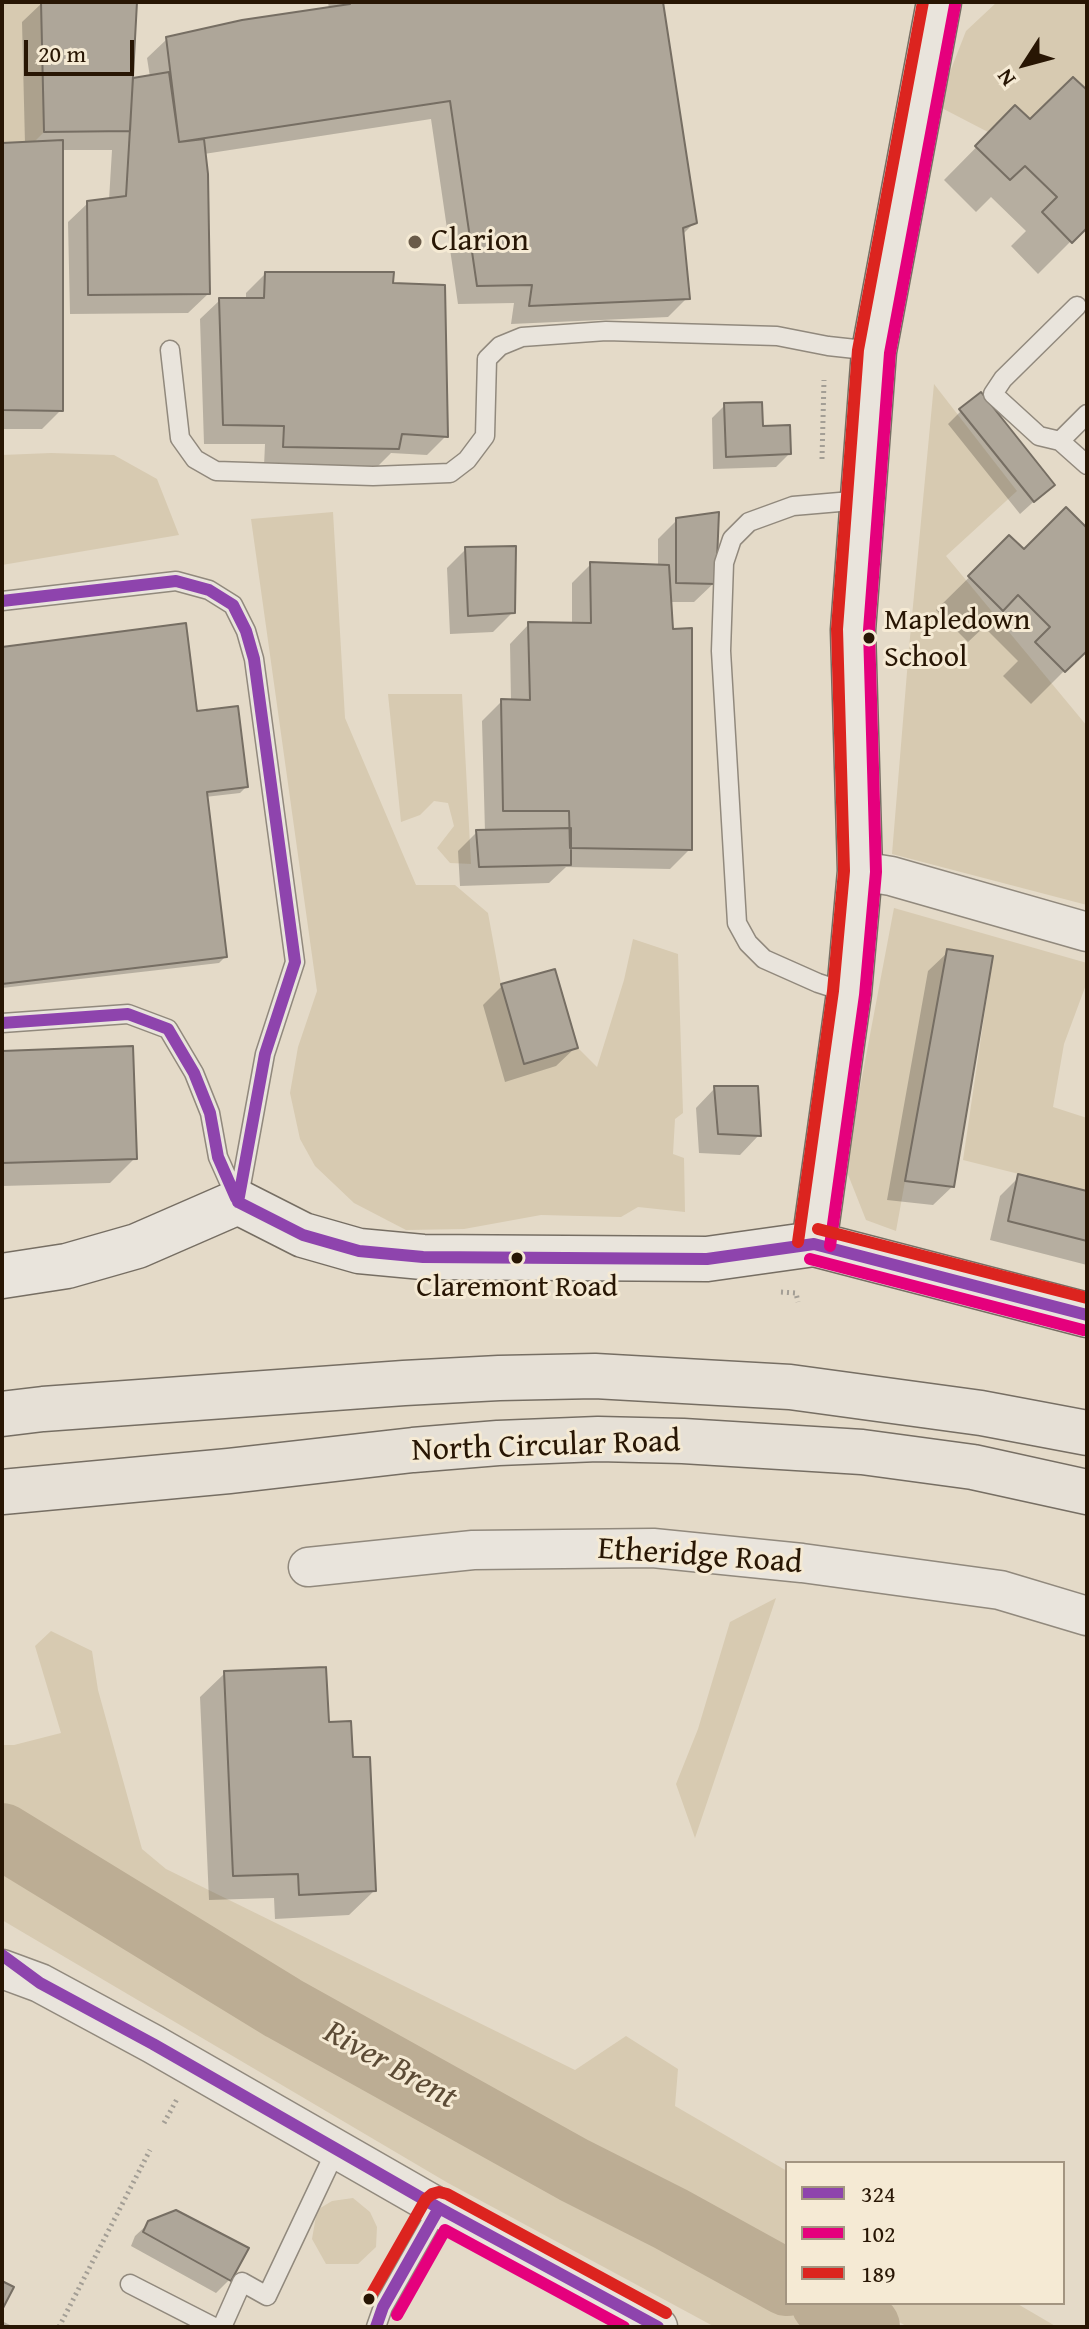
<!DOCTYPE html>
<style>
body{margin:0}
#map{position:relative;width:1089px;height:2329px;overflow:hidden;background:#e4dac8;font-family:"Gentium Book Plus",serif}
canvas{display:block}
.frame{position:absolute;inset:0;border:4px solid #281604;pointer-events:none}
.legend{position:absolute;left:785px;top:2161px;width:280px;height:144px;box-sizing:border-box;background:#f5ead4;border:2px solid #a39581;margin:0;padding:10px 14px;list-style:none;font-size:24px;color:#281604}
.legend li{display:flex;align-items:center;gap:16px;height:40px}
.legend b{width:40px;border:2px solid #a39581}
.north{position:absolute;left:985px;top:24px;width:80px;height:80px;-webkit-text-stroke:6px #f5ead4;paint-order:stroke;rotate:234deg;font-size:22px;font-weight:700;line-height:32px;text-align:center;color:#281604}
.north::after{content:'';display:block;margin:auto;width:28px;height:36px;background:#281604;clip-path:polygon(50% 0,100% 100%,50% 72%,0 100%)}
.scale{position:absolute;left:24px;top:40px;width:110px;height:36px;box-sizing:border-box;border:4px solid #281604;border-top:0;padding-left:10px;font-size:24px;line-height:28px;white-space:nowrap;color:#281604;-webkit-text-stroke:6px #f5ead4;paint-order:stroke}
</style>
<div id="map">
<canvas width="1089" height="2329"></canvas>
<div class="frame"></div>
<ul class="legend">
<li><b style="height:10px;background:#8e44ad"></b>324</li>
<li><b style="height:10px;background:#e5007d"></b>102</li>
<li><b style="height:10px;background:#dc241f"></b>189</li>
</ul>
<div class="north">N</div>
<div class="scale">20 m</div>
</div>
<script>
const g = document.querySelector('canvas').getContext('2d');
g.lineJoin = 'round';
function fillPath(path, color) {
  g.fillStyle = color;
  g.fill(path, 'evenodd');
}
function poly(rows) {
  const path = new Path2D();
  for (const r of rows) {
    path.moveTo(r[0], r[1]);
    for (let i = 2; i < r.length; i += 2) path.lineTo(r[i], r[i + 1]);
  }
  return path;
}
function trace(path, color, width, dash) {
  g.strokeStyle = color;
  g.lineWidth = width;
  g.lineCap = dash ? 'butt' : 'round';
  g.setLineDash(dash || []);
  g.stroke(path);
}
function drawText(font, color, halo, rows, align = 'center') {
  g.font = font + ' "Gentium Book Plus",serif';
  g.lineWidth = 6;
  g.setLineDash([]);
  g.textBaseline = 'middle';
  g.strokeStyle = halo;
  g.fillStyle = color;
  for (const [text, x, y, turn = 0] of rows) {
    g.save();
    g.translate(x, y);
    g.rotate((+turn || 0) * Math.PI / 180);
    g.textAlign = isNaN(turn) ? turn : align;
    if (halo) g.strokeText(text, 0, 0);
    g.fillText(text, 0, 0);
    g.restore();
  }
}
fillPath(poly([
 [2,2,41,2,44,132,34,142,2,143],
 [997,2,1087,2,1087,90,1073,77,1030,119,1015,105,988,132,934,104,948,77,966,31],
 [934,384,1017,491,946,556,1087,726,1087,905,892,854,909,648],
 [51,453,114,455,157,479,179,535,2,565,2,455],
 [333,512,345,718,416,885,455,885,488,913,501,984,524,1063,578,1048,597,1067,624,980,633,939,678,954,683,1113,675,1119,673,1154,684,1158,685,1212,638,1207,621,1217,541,1215,464,1229,406,1230,354,1203,315,1166,300,1139,290,1093,298,1047,317,991,251,519],
 [388,694,462,694,471,864,450,863,437,848,454,826,448,803,434,801,420,815,401,822],
 [894,908,1087,963,1087,982,1064,1044,1053,1107,1087,1118,1087,1191,963,1160,993,956,947,950,896,1231,866,1220,845,1167],
 [776,1598,695,1838,676,1784,698,1729,730,1622],
 [51,1631,92,1651,98,1690,142,1849,166,1869,575,2070,626,2036,678,2069,675,2106,787,2171,787,2262,290,1993,206,1944,2,1820,2,1745,14,1745,61,1733,35,1646],
 [2,1853,352,2067,566,2185,836,2327,715,2327,448,2183,2,1920],
 [353,2198,370,2212,377,2227,376,2247,358,2264,326,2264,312,2239,317,2210,332,2201],
 [864,2303,1016,2303,1057,2327,908,2327]
]), '#d7cab1');
fillPath(poly([
 [328,2,661,2,695,222,681,236,687,298,668,317,511,324,514,303,458,304,431,119,204,154,208,294,188,313,70,314,68,222,88,203,109,200,112,150,61,150,61,410,42,429,2,429,2,145,25,144,22,22,42,3,131,80,150,77,147,58,167,39,329,9],
 [1087,93,1087,225,1038,274,1011,246,1026,231,991,197,976,212,944,180,1015,108,1030,122],
 [265,274,390,285,446,436,427,455,391,453,377,467,264,466,265,444,204,444,200,319,220,300,246,300,246,293],
 [725,405,761,428,789,454,776,467,713,469,712,418],
 [961,411,1052,485,1020,514,948,424],
 [677,520,714,583,694,602,669,602,690,849,670,869,566,867,549,883,460,886,458,851,477,832,485,832,482,721,502,701,511,701,510,644,529,624,572,625,572,583,591,564,658,566,658,539],
 [1087,531,1087,648,1031,704,1003,676,1018,661,984,627,968,642,936,610,1009,538,1023,552],
 [466,549,513,612,493,632,450,634,447,568],
 [2,649,195,713,246,787,240,793,205,797,225,957,219,963,2,988],
 [948,952,953,1186,933,1205,887,1200,928,971],
 [502,986,576,1047,556,1066,505,1082,483,1005],
 [2,1053,135,1158,110,1183,2,1186,2,1221],
 [715,1088,759,1135,740,1155,699,1153,696,1108],
 [1019,1177,1087,1194,1087,1265,990,1240,1000,1196],
 [225,1673,327,1724,351,1759,374,1891,349,1915,275,1919,274,1898,209,1900,200,1697],
 [149,2223,229,2280,216,2293,131,2246,135,2236],
 [2,2321,14,2327,2,2327]
]), '#0003');
trace(poly([
 [2,1836,283,2008,574,2170,671,2219,787,2283],
 [824,2303,867,2327]
]), '#bcad94', 66);
const building = poly([
 [41,2,137,2,130,131,44,132,41,2],
 [350,2,663,2,697,223,683,228,690,299,529,306,532,285,477,286,450,101,179,142,166,37,242,20,350,4,350,2],
 [169,72,179,142,204,139,208,174,210,294,88,295,87,201,126,196,133,78,169,72],
 [1073,77,1087,90,1087,228,1072,243,1042,212,1057,197,1025,166,1010,180,975,146,1015,105,1030,119,1073,77],
 [63,140,63,411,2,410,2,143,63,140],
 [265,272,394,272,393,283,445,285,448,437,402,434,399,449,283,447,284,426,223,425,219,298,264,298,265,272],
 [981,392,1055,485,1034,502,959,409,981,392],
 [762,402,763,426,790,425,791,454,726,457,724,403,762,402],
 [1066,507,1087,528,1087,651,1065,672,1035,642,1050,627,1018,595,1003,611,968,576,1009,535,1024,549,1066,507],
 [719,512,716,584,676,583,676,518,719,512],
 [516,546,515,613,468,616,465,547,516,546],
 [590,562,669,565,673,629,692,628,692,850,570,848,569,811,503,811,501,699,530,700,528,622,591,623,590,562],
 [186,623,197,711,238,706,248,787,207,792,227,957,2,984,2,647,186,623],
 [571,828,571,865,479,867,476,830,571,828],
 [947,949,993,956,954,1187,905,1181,947,949],
 [555,969,578,1048,524,1064,501,984,555,969],
 [133,1046,137,1159,2,1163,2,1051,133,1046],
 [714,1086,758,1086,761,1136,718,1134,714,1086],
 [1018,1174,1087,1191,1087,1241,1008,1221,1018,1174],
 [326,1667,329,1722,351,1721,353,1757,370,1757,376,1891,299,1895,298,1874,233,1876,224,1671,326,1667],
 [176,2210,249,2248,231,2281,143,2232,148,2221,176,2210],
 [2,2281,14,2287,2,2310,2,2281]
]);
fillPath(building, '#aea699');
trace(building, '#766e63', 2);
const lane = poly([
 [170,350,180,438,195,459,216,471,373,476,450,473,467,460,485,436,487,359,500,346,522,337,606,331,777,336,828,346,874,351],
 [1087,414,1060,441,1087,465],
 [1060,441,1039,436,993,394,1003,379,1077,306],
 [2,601,176,581,209,590,233,605,246,631,254,659,295,962,265,1054,238,1202],
 [849,993,818,983,764,959,748,943,737,923,721,651,724,563,732,539,749,522,793,506,863,500],
 [2,1023,128,1014,168,1029,194,1073,210,1113,218,1157,238,1202],
 [130,2284,214,2327],
 [222,2327,242,2282,267,2296,337,2148],
 [376,2327,383,2307,439,2208]
]);
const street = poly([
 [860,871,891,876,1087,932],
 [308,1567,473,1550,653,1548,802,1563,1000,1590,1087,1616],
 [2,1969,40,1983,153,2044,439,2208,658,2327]
]);
const secondary = poly([
 [814,1244,849,993,860,871,853,630,874,351,939,2],
 [2,1276,67,1266,137,1246,238,1202,303,1235,359,1251,423,1257,707,1259,814,1244,1087,1315]
]);
const highway = poly([
 [2,1414,43,1409,404,1383,499,1378,595,1376,790,1387,981,1413,1087,1433],
 [2,1492,229,1471,413,1450,498,1443,598,1439,683,1441,862,1452,973,1467,1087,1492]
]);
trace(lane, '#91897d', 21);
trace(street, '#91897d', 41);
trace(secondary, '#766e63', 47);
trace(highway, '#766e63', 47);
trace(poly([
 [822,459,824,380],
 [781,1292,796,1293,798,1302],
 [164,2123,177,2099],
 [59,2327,150,2150]
]), '#a39e95', 5, [2, 4]);
trace(lane, '#e9e4dc', 18);
trace(street, '#e9e4dc', 38);
trace(secondary, '#e9e4dc', 44);
trace(highway, '#e6e0d6', 44);
trace(poly([
 [2,601,176,581,209,590,233,605,246,631,254,659,295,962,265,1054,238,1202],
 [2,1023,128,1014,168,1029,194,1073,210,1113,218,1157,236,1198],
 [238,1202,303,1235,359,1251,423,1257,707,1259,814,1244,1087,1315],
 [2,1955,40,1983,153,2044,439,2208,658,2327],
 [376,2327,383,2307,439,2208]
]), '#8e44ad', 12);
trace(poly([
 [830,1246,865,995,876,872,869,630,890,353,955,5],
 [810,1259,1083,1330],
 [397,2315,445,2230,624,2327]
]), '#e5007d', 12);
trace(poly([
 [818,1229,1087,1298],
 [798,1242,833,991,844,871,837,629,858,350,923,2],
 [369,2299,426,2199,432,2194,439,2192,447,2194,666,2313]
]), '#dc241f', 12);
for (const [x, y, r, color] of [
 [415,242,8,"#6a5b49"],
 [869,638,7,"#281604"],
 [517,1258,7,"#281604"],
 [369,2299,7,"#281604"]
]) {
  const dot = new Path2D();
  dot.arc(x, y, r, 0, 2 * Math.PI);
  g.fillStyle = color;
  g.fill(dot);
  trace(dot, '#f5ead4', 3);
}
drawText('30px', '#281604', '#f5ead4', [
 ["Mapledown",884,621],
 ["School",884,658],
 ["Claremont Road",517,1288,"center"]
], 'left');
drawText('32px', '#281604', '#f5ead4', [
 ["Clarion",431,242]
], 'left');
drawText('32px', '#281604', '#f5ead4', [
 ["North Circular Road",546,1447,-2],
 ["Etheridge Road",700,1557,4]
]);
drawText('italic 34px', '#5c4b35', '#f5ead4', [
 ["River Brent",390,2066,29]
]);
</script>
